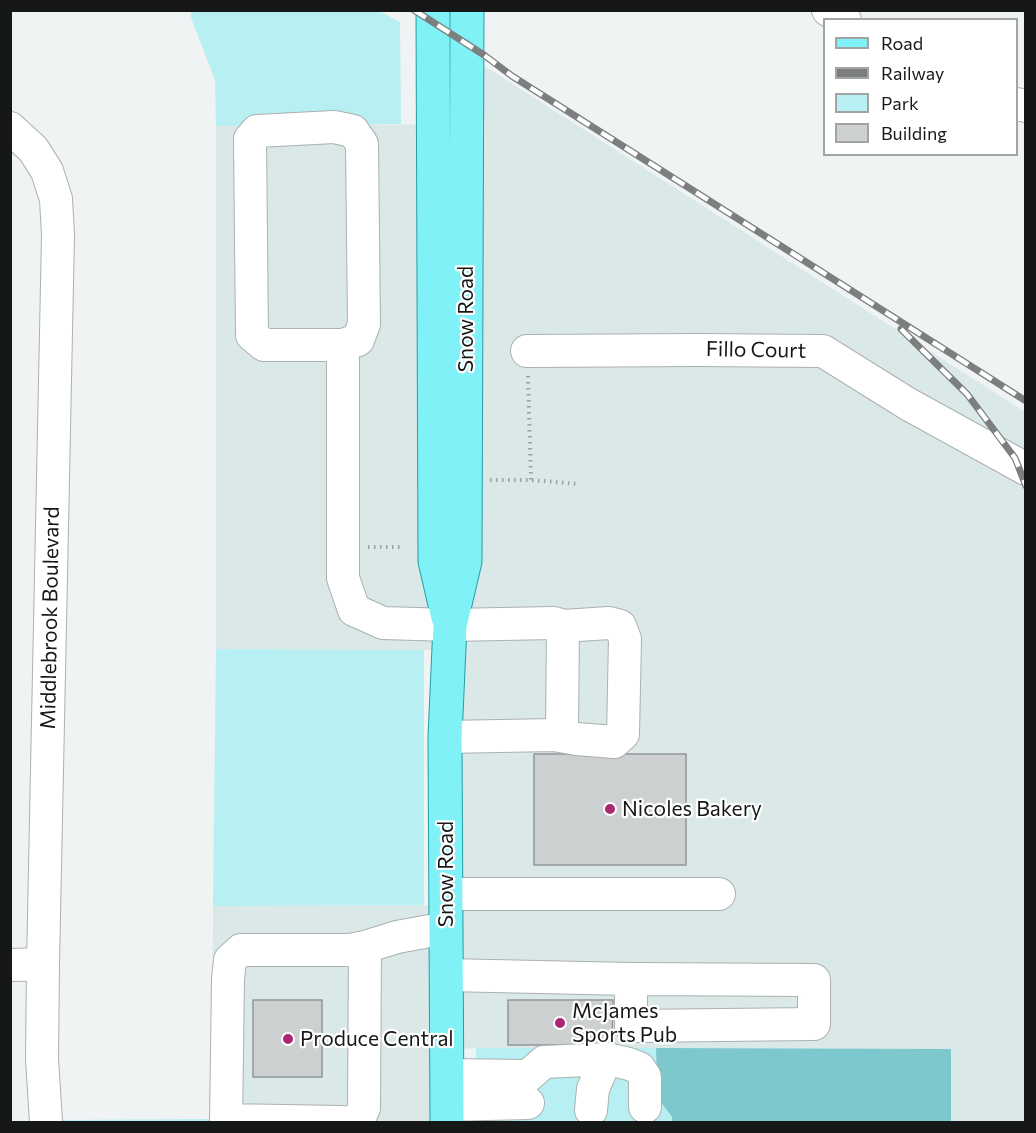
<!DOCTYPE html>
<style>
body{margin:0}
#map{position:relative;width:1036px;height:1133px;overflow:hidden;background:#eff3f3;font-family:Commissioner,sans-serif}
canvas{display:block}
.frame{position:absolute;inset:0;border:12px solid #161818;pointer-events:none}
.legend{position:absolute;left:823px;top:18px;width:195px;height:138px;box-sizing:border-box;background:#fff;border:2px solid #a2a3a3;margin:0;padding:8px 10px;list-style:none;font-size:18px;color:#161818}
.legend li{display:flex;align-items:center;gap:12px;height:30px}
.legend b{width:30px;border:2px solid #a2a3a3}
</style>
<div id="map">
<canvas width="1036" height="1133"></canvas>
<div class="frame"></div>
<ul class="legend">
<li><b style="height:8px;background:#7ff1f7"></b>Road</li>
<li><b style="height:8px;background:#7c7f7f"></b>Railway</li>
<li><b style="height:16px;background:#b7eff2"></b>Park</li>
<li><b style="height:16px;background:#ccd0d0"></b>Building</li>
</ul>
</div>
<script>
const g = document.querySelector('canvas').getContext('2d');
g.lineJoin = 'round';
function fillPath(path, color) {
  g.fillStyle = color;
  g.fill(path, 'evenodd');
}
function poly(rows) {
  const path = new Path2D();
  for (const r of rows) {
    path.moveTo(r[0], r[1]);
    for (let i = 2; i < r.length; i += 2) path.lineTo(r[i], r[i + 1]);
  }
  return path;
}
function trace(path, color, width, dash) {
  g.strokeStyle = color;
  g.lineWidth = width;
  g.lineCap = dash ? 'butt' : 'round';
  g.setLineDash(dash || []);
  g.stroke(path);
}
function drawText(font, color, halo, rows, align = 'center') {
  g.font = font + ' Commissioner,sans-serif';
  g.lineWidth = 4.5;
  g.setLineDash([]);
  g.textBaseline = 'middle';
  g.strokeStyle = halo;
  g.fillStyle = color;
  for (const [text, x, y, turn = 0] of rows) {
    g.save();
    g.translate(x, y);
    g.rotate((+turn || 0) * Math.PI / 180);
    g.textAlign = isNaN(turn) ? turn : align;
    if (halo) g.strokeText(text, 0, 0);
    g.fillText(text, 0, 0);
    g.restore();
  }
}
fillPath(poly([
 [472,58,1025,412,1025,1122,951,1122,951,1049,476,1048,457,1049,455,650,216,649,216,126,473,124],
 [436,905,436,1122,212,1122,213,906]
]), '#dae8e8');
fillPath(poly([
 [193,10,379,11,400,22,401,124,216,126,215,80,190,15],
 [216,649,424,650,424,905,213,906],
 [476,1048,656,1048,657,1097,672,1117,672,1122,476,1122],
 [212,1119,212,1122,59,1122,58,1120]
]), '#b7eff2');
fillPath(poly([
 [656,1048,951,1049,951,1122,672,1122,672,1117,657,1097]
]), '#7dc8cc');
const building = poly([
 [534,754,686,754,686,865,534,865,534,754],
 [253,1000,322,1000,322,1077,253,1077,253,1000],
 [508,1000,613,1000,612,1045,508,1045,508,1000]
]);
fillPath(building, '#ccd0d0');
trace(building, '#919595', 1.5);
const minor = poly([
 [828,10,845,20],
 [1016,104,1026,106],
 [10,128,33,149,47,171,56,199,58,235,43,964,42,1059,46,1122],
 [343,345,264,345,252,335,250,139,257,131,334,127,353,131,362,144,364,324,358,340,343,345,343,578,354,610,383,623,450,625,554,623,563,626,562,729,554,735,445,737],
 [527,351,696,350,823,351,908,404,1026,469],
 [554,735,577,739,614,742,623,734,625,639,620,626,609,623,563,626],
 [446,894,719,894],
 [10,965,43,964],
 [446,975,631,979,814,980,814,1024,631,1026,631,979],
 [447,1075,528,1076,544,1062,608,1059,629,1064,639,1068,645,1077,645,1107],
 [447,1105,528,1103],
 [591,1110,593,1089,601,1070,608,1059],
 [226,1120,341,1122],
 [226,1122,228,979,230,960,241,950,350,950,365,947,397,937,446,928],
 [350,1122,359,1119,364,1108,365,947]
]);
const major = poly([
 [433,10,435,561,448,617],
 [447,1122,445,737,450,625,465,561,467,10]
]);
trace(minor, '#acb0b0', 34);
trace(major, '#239fa5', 35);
trace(poly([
 [528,376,531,480],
 [490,480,531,480,578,484],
 [368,547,402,547]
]), '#9ca0a0', 4, [1.5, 4.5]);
trace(minor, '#fff', 32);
trace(major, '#7ff1f7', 33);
const rail = poly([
 [414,10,484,55,512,76,1026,401],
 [901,329,967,394,1015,458,1026,486]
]);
trace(rail, '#7c7f7f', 7);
trace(rail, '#fff', 4.5, [14]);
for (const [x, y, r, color] of [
 [610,809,6,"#a92773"],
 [560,1023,6,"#a92773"],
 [288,1039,6,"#a92773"]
]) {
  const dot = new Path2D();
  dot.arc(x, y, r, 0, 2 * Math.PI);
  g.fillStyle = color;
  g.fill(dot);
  trace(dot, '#fff', 2);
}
drawText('21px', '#161818', '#fff', [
 ["Snow Road",466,319,-90],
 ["Fillo Court",756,350,1],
 ["Middlebrook Boulevard",50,618,-89],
 ["Snow Road",446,874,-90]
]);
drawText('21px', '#161818', '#fff', [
 ["Nicoles Bakery",622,809],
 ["McJames",572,1011],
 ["Sports Pub",572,1035],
 ["Produce Central",300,1039]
], 'left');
</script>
